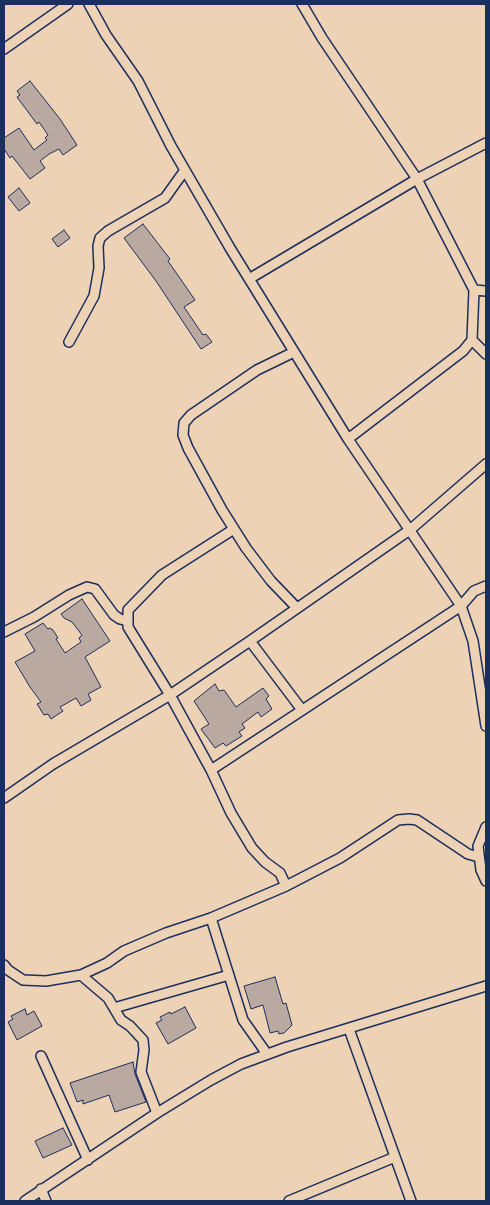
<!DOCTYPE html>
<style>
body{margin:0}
#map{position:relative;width:490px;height:1205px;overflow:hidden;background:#eed2b5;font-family:Kalam,sans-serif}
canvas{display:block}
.frame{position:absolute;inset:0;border:5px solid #1b2f5e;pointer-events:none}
</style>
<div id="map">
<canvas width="490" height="1205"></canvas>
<div class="frame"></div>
</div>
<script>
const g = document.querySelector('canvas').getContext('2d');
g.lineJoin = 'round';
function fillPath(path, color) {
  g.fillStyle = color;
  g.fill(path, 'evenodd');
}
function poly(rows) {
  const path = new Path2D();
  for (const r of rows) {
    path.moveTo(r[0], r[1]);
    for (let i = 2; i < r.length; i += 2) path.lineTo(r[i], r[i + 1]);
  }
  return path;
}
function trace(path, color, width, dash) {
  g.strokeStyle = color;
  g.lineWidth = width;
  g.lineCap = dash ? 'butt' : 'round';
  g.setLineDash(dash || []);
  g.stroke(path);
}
const building = poly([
 [30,81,60,119,77,145,63,155,59,149,49,154,40,161,45,168,30,179,12,156,10,158,4,149,4,138,19,128,34,150,47,140,45,138,48,135,39,122,37,124,17,97,20,95,17,91,30,81],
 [19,188,30,203,19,211,8,197,19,188],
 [143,224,170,259,168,261,195,300,184,307,203,335,206,334,212,342,201,349,156,281,124,238,143,224],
 [64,230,70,238,58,247,52,239,64,230],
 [82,599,110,641,85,657,101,687,88,694,91,700,81,706,76,698,60,707,63,711,51,719,48,714,44,715,37,704,41,702,30,687,15,662,35,651,25,634,43,623,48,629,50,628,53,630,58,638,56,639,65,653,81,642,79,638,82,635,72,622,64,618,61,614,82,599],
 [215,684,219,691,224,690,236,707,263,688,269,696,266,699,272,709,261,717,258,712,242,724,245,728,239,732,242,736,226,746,223,743,215,748,201,729,209,724,194,701,215,684],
 [275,977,283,1004,286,1003,292,1025,284,1033,279,1034,278,1031,270,1033,263,1005,251,1009,244,986,275,977],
 [185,1007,196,1028,168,1044,156,1023,162,1020,160,1017,170,1012,171,1014,185,1007],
 [25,1009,27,1015,34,1011,42,1026,17,1040,8,1022,13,1019,11,1016,25,1009],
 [133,1062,135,1074,146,1102,115,1112,109,1095,83,1104,83,1100,77,1102,70,1083,133,1062],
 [63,1128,72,1145,43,1158,35,1141,63,1128]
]);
fillPath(building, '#baa9a0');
trace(building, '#1b2f5e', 1);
const street = poly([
 [89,4,106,35,138,81,171,146,230,248,348,439,461,606,473,641,486,726],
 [302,4,322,38,417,179,474,290,472,340,463,351,348,439],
 [4,49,68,4],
 [249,279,417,179,486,143],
 [474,290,486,291],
 [472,340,486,354],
 [69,342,94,296,99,268,98,246,100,238,108,231,165,198,185,170],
 [294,352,257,370,191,415,184,423,183,435,188,448,222,510,246,548,271,581,297,608],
 [234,529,162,575,128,610,128,627,170,695,211,770,231,813,252,848,265,862,280,873,286,886],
 [4,632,34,617,69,595,87,587,95,589,114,615,120,619,128,621],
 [250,641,302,710],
 [211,770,461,606,474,591,486,586],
 [4,798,53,764,170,695,250,641,411,529,486,464],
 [486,827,478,846,481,870,486,881],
 [211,918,243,1020,267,1054],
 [4,965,8,970,23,980,46,981,81,975,107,963,124,951,166,933,211,918,286,886,340,858,398,820,409,819,417,820,468,854,479,857],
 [81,975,108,998,121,1020,130,1026,143,1040,144,1050,141,1072,157,1113],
 [114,1008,229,975],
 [349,1029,411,1201],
 [41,1056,88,1160],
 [41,1189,46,1201],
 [25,1201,157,1113,211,1080,241,1064,287,1047,486,986],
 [289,1201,395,1157]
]);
trace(street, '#1b2f5e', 12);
trace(street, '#eed2b5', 9);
</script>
